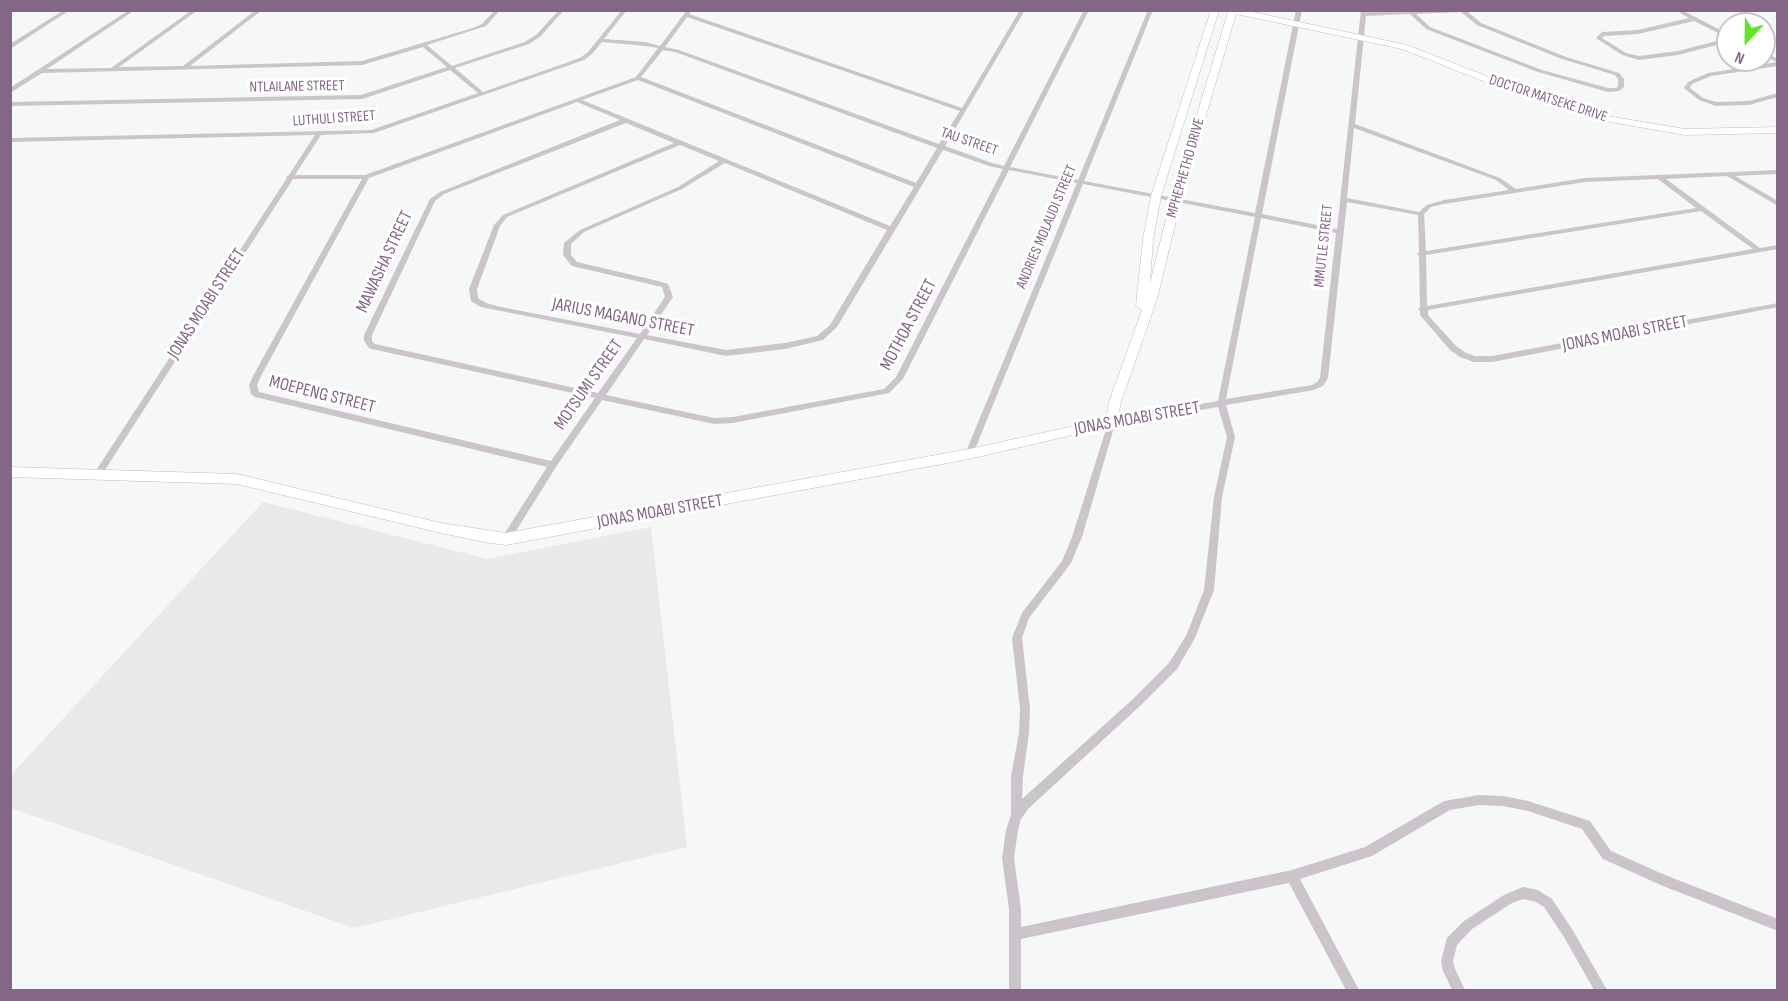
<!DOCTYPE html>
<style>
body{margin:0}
#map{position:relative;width:1788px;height:1001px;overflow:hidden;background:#f5f8f7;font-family:"Sofia Sans Condensed",sans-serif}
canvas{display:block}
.frame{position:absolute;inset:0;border:12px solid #846787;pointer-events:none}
.north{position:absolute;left:1716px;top:12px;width:60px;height:60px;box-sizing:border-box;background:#fff;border:2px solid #cec2cf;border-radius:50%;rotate:202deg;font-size:16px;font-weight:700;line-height:24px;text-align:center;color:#846787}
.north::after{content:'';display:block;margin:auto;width:21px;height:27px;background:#60e628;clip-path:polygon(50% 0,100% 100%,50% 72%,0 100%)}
</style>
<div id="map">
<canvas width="1788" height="1001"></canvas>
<div class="frame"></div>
<div class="north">N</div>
</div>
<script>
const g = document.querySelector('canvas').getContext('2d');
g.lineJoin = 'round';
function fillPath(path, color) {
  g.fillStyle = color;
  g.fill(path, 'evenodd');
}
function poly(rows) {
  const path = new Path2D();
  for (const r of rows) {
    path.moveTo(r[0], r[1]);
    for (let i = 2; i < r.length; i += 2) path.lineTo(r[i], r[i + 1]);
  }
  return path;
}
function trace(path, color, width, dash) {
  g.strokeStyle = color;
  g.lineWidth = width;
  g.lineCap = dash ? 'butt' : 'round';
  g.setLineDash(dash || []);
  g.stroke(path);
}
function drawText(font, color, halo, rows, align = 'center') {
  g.font = font + ' "Sofia Sans Condensed",sans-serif';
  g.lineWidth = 6;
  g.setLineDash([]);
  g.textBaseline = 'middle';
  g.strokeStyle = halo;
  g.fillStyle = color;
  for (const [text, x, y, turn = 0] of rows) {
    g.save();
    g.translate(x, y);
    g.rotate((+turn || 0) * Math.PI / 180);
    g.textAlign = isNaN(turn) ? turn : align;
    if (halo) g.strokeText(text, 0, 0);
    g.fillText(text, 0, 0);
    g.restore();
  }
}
fillPath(poly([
 [263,502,487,559,651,527,687,847,354,928,11,808,11,775]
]), '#e9e9ea');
const secondary = poly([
 [1211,10,1219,10,1161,196,1153,239,1150,283,1171,200,1228,12,1226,10,1243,10,1407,45,1489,77,1601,115,1685,129,1778,127,1778,133,1685,135,1599,120,1483,81,1402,49,1236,14,1181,200,1157,299,1121,402,1116,425,969,459,506,545,484,542,441,533,237,484,10,477,10,467,237,474,441,523,506,533,969,449,1106,419,1109,402,1142,310,1136,306,1143,239,1151,196,1211,10]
]);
trace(secondary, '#c1b8c2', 1);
fillPath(poly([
 [64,10,70,10,10,49,10,44,64,10],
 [129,10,135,10,47,69,111,68,192,10,198,10,119,67,183,66,256,10,262,10,190,66,362,61,473,28,482,24,495,10,500,10,486,26,427,45,452,66,525,42,537,34,559,10,564,10,541,36,529,44,455,68,483,92,580,58,588,52,622,10,627,10,604,39,645,42,660,46,687,10,692,10,689,14,962,108,1020,10,1025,10,945,146,992,163,1004,166,1084,10,1089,10,1010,167,1078,180,1148,10,1153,10,1084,181,1255,213,1296,10,1302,10,1262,214,1337,229,1361,10,1367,10,1366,12,1485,10,1468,12,1481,23,1566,57,1619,73,1624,79,1624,87,1619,91,1608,92,1538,72,1426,29,1410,14,1366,16,1355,124,1500,178,1516,189,1585,178,1778,170,1778,174,1735,176,1778,201,1778,206,1727,176,1666,179,1760,248,1778,245,1778,249,1428,310,1428,315,1456,346,1466,353,1475,356,1492,356,1778,303,1778,307,1492,362,1474,362,1460,357,1450,350,1420,315,1420,311,1418,309,1420,307,1419,256,1417,254,1419,252,1418,215,1347,202,1328,378,1323,386,1314,390,1226,405,1235,437,1222,497,1214,590,1195,638,1177,669,1141,705,1028,809,1021,819,1018,830,1014,858,1021,909,1021,927,1292,870,1365,847,1444,801,1479,795,1503,796,1528,801,1590,821,1611,851,1665,875,1778,919,1778,931,1663,886,1603,859,1582,829,1528,811,1503,806,1479,805,1450,810,1372,856,1300,879,1359,990,1346,990,1289,883,1021,939,1021,990,1009,990,1009,909,1002,858,1006,830,1011,815,1011,776,1019,733,1020,709,1012,638,1022,613,1062,561,1072,537,1109,420,1218,401,1255,217,1083,184,973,454,969,457,965,454,1077,183,1009,170,903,379,889,393,733,423,714,424,602,400,556,467,509,542,506,543,503,542,501,539,503,536,547,467,255,397,251,394,249,385,253,376,362,179,293,179,101,476,98,477,95,476,94,474,95,472,287,178,286,177,289,175,315,135,10,142,10,138,371,130,478,93,450,70,362,99,10,106,10,102,361,95,447,67,423,47,362,65,42,73,10,93,10,88,129,10],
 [1461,12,1477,25,1562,59,1615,75,1618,79,1618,86,1616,88,1608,88,1542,70,1430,27,1416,14,1461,12],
 [687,17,960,111,939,144,679,50,665,47,687,17],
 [602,42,645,46,658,48,636,77,365,175,295,175,321,135,374,133,584,60,592,54,602,42],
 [663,50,675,52,937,148,916,183,641,77,663,50],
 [638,80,914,187,890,226,582,100,638,80],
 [577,102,620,120,440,192,430,199,364,335,364,341,369,348,372,349,595,398,551,461,259,392,257,385,261,376,369,178,577,102],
 [626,123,674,143,503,215,494,225,469,289,471,301,481,307,637,338,598,393,375,344,372,341,372,335,435,201,444,194,626,123],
 [1354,128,1496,180,1509,190,1444,200,1427,205,1419,212,1347,198,1354,128],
 [680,145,719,161,678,187,580,230,564,243,563,255,572,266,662,287,665,297,640,334,501,307,486,303,478,298,477,289,500,226,507,217,680,145],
 [943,150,989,166,1003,169,896,377,884,389,733,417,714,418,606,395,644,339,726,356,785,349,823,340,837,327,943,150],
 [725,163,887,230,830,325,817,336,785,343,726,350,647,335,673,297,668,284,658,281,577,262,571,255,571,244,584,232,682,189,725,163],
 [1658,179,1696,208,1426,251,1424,214,1431,207,1444,204,1585,182,1658,179],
 [1701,211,1753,249,1427,306,1426,255,1701,211],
 [1261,218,1336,233,1320,378,1317,382,1312,385,1226,399,1261,218],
 [1218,407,1227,437,1214,497,1204,590,1186,636,1169,663,1133,699,1022,799,1023,776,1029,733,1030,709,1022,638,1029,618,1071,563,1082,537,1115,424,1218,407],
 [1675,10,1682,10,1728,34,1728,38,1694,21,1638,34,1604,36,1602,38,1626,53,1639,56,1678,51,1728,38,1728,42,1678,55,1639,60,1622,55,1596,38,1602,32,1638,30,1689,18,1675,10],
 [1764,52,1778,59,1778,66,1711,76,1692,84,1690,88,1703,98,1716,102,1749,101,1778,93,1778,97,1749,105,1716,106,1699,100,1684,88,1688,82,1708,73,1777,62,1764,56,1764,52],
 [1523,887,1538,890,1552,899,1572,929,1607,990,1594,990,1564,937,1544,907,1536,902,1523,899,1512,903,1472,929,1457,945,1453,961,1455,969,1465,990,1452,990,1443,971,1441,961,1447,938,1464,921,1504,895,1523,887]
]), '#cbc4cb');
fillPath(secondary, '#fff');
drawText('15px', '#846787', '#fff', [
 ["NTLAILANE STREET",297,87,-1],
 ["DOCTOR MATSEKE DRIVE",1548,99,18],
 ["LUTHULI STREET",334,119,-4],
 ["TAU STREET",969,142,19],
 ["MPHEPHETHO DRIVE",1186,168,-74],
 ["ANDRIES MOLAUDI STREET",1047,227,-67],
 ["MMUTLE STREET",1324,246,-84]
]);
drawText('18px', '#846787', '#fff', [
 ["MAWASHA STREET",385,262,-65],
 ["JONAS MOABI STREET",207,304,-57],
 ["JARIUS MAGANO STREET",623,318,11],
 ["MOTHOA STREET",909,325,-62],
 ["JONAS MOABI STREET",1625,334,-11],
 ["MOTSUMI STREET",589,385,-55],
 ["MOEPENG STREET",322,395,14],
 ["JONAS MOABI STREET",1137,419,-10],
 ["JONAS MOABI STREET",660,512,-10]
]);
</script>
